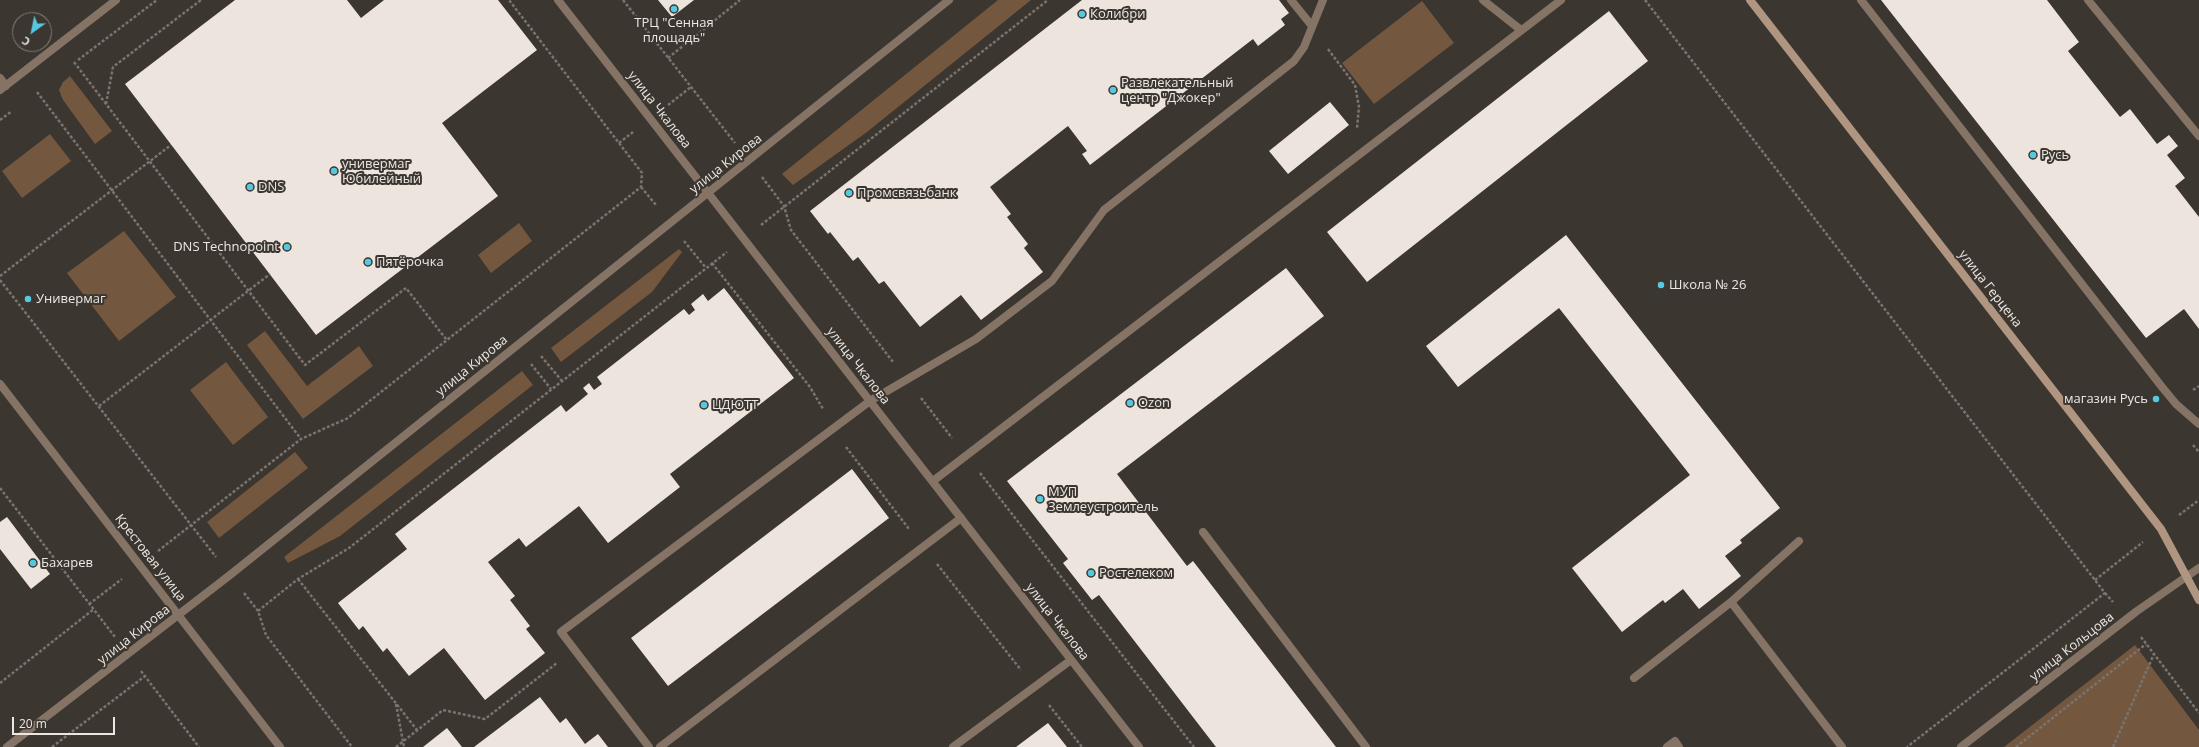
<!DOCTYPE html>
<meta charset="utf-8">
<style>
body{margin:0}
#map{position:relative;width:2199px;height:747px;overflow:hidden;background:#3c3630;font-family:"Open Sans",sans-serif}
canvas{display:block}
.north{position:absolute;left:12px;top:12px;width:40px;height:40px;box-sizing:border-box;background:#3c3630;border:1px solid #827d78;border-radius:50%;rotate:213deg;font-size:11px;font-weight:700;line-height:16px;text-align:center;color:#ece7e4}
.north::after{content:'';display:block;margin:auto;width:14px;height:18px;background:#56c9e0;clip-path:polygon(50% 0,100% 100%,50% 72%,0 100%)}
.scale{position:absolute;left:12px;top:717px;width:103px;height:18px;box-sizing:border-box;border:2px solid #ece7e4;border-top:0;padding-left:5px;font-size:12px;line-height:14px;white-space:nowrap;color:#ece7e4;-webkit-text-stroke:3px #3c3630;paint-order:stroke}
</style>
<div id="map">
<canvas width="2199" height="747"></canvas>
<div class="north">С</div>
<div class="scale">20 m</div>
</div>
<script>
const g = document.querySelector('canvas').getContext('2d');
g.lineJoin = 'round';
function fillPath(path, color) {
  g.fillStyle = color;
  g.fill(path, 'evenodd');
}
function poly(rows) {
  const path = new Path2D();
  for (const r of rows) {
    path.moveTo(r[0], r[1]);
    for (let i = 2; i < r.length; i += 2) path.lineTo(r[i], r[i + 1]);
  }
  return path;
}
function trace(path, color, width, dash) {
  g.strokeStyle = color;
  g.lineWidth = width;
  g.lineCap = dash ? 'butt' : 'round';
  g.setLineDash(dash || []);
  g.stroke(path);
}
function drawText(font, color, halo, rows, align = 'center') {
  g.font = font + ' "Open Sans",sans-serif';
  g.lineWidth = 4;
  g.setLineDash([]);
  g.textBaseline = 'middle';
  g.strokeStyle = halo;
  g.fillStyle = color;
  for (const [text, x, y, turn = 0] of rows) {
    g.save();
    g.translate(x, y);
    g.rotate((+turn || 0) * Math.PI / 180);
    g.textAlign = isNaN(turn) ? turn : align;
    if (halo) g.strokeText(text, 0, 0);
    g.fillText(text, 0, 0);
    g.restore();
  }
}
fillPath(poly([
 [998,0,1031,0,867,132,793,185,782,174],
 [1422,1,1454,43,1374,104,1342,63],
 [70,76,112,131,95,144,63,100,59,90,63,82],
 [50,134,71,161,22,198,2,171],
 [519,223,532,241,491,273,478,255],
 [124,231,176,297,119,341,67,273],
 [679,249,682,252,652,292,561,362,551,348],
 [265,331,307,386,359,346,373,366,303,419,247,345],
 [226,362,268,417,233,445,190,390],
 [522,371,533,385,340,536,288,563,284,557],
 [295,452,308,468,219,538,207,522],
 [2135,645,2199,730,2199,747,2004,747]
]), '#73573f');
fillPath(poly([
 [235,0,347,0,361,18,384,0,498,0,537,50,442,123,498,196,316,335,125,84],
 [658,0,694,0,672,17],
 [1082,0,1279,0,1289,13,1281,19,1285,25,1258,46,1253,39,1090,165,1082,154,1087,151,1068,126,990,187,1011,214,1007,217,1028,244,1024,248,1043,272,981,320,961,295,920,327,884,281,879,284,858,257,853,261,830,232,828,234,810,211],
 [1881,0,2047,0,2079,42,2068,51,2120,117,2130,109,2157,144,2169,135,2178,146,2167,155,2185,178,2175,186,2199,217,2199,329,2184,309,2146,338],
 [1609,11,1648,61,1367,282,1327,232],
 [1330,102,1349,125,1288,174,1269,151],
 [1566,235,1780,508,1740,540,1742,543,1725,556,1741,576,1699,609,1683,589,1665,603,1663,600,1622,632,1572,568,1690,475,1559,308,1458,387,1426,346],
 [1286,268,1324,316,1117,474,1187,566,1193,561,1336,747,1216,747,1099,595,1092,600,1063,563,1068,559,1007,481],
 [724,288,794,378,670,474,680,487,608,543,579,506,526,547,519,538,488,562,515,596,510,600,530,626,526,629,545,653,485,700,444,648,409,676,387,648,383,652,363,626,359,630,338,603,407,549,395,534,561,405,566,412,588,394,583,388,589,383,594,390,602,384,597,377,684,309,689,315,695,310,691,304,703,294,708,301],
 [852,469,889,518,668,686,631,638],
 [7,517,50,574,31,589,0,549,0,522],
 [540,697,560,723,566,718,585,744,598,734,608,747,474,747],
 [1048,723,1067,747,1016,747],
 [447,728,462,747,423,747]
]), '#ede4dd');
trace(poly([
 [623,0,735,143],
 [1645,0,2105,593,1907,747],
 [1328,49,1355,85,1359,107,1357,128],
 [668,58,740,0],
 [78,60,157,0],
 [74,62,305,365,406,288,446,339],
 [37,92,301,439],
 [106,104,113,67,201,0],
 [668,105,691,87],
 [0,120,12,111],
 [619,143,633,132],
 [762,177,784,206,791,230,893,362],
 [641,187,656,205],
 [761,225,1048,0],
 [684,241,706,268],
 [712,263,810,387,823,409],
 [0,276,171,145],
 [0,280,216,557],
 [541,356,562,381],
 [531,364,551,389],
 [2193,390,2199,386],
 [921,398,952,438],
 [99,406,270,274],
 [2193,445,2199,452],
 [846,447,909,529],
 [980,473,1194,747],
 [0,488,115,637],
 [2179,515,2199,500],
 [158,551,301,439,348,418,641,187,642,173,509,0],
 [937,564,1021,670],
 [298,579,417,730],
 [2095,580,2143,542],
 [244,593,258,611,266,635,352,747],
 [2105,593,2113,602],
 [89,604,122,579],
 [258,611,298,579,349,548,727,252],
 [2141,637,2199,713],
 [141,671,199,747],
 [0,683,94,609],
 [396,704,404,747],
 [1049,705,1082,747],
 [52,747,145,676],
 [396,747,443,710,485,719,557,663],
 [2016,747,2146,644],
 [2113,747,2154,654]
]), '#79746f', 2.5, [3, 2]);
trace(poly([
 [1291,0,1312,26],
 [1483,0,1521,30],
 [1861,0,2162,387,2176,404,2199,424],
 [2088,0,2199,136],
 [0,78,6,86],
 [0,90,116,0],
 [933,481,1561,0],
 [1203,532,1366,747],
 [1731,602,1842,747],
 [1634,678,1731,602,1799,541],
 [649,747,561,632,870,401,976,339,1052,281,1104,210,1294,61,1304,47,1323,0],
 [660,747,961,518],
 [953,747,1071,660],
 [1667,747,1675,741,1679,747]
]), '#857466', 8);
trace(poly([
 [7,747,230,575,949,0],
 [1961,747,2137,611,2199,568]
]), '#857466', 8);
trace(poly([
 [558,0,1139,747],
 [0,384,280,747]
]), '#857466', 8);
trace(poly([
 [1750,0,2161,529,2199,600]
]), '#b09680', 8);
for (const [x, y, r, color] of [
 [674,9,4,"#56c9e0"],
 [1082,14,4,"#56c9e0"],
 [1113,90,4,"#56c9e0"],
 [2033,155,4,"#56c9e0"],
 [334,171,4,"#56c9e0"],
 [250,187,4,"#56c9e0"],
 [849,193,4,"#56c9e0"],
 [287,247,4,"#56c9e0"],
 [368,262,4,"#56c9e0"],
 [1661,285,4,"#56c9e0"],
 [28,299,4,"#56c9e0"],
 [2156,399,4,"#56c9e0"],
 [1130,403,4,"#56c9e0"],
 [704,405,4,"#56c9e0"],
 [1040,499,4,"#56c9e0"],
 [33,563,4,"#56c9e0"],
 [1091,573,4,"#56c9e0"]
]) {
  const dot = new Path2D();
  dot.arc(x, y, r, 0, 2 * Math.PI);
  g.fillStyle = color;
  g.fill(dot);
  trace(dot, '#3c3630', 1.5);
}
drawText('13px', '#ece7e4', '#3c3630', [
 ["Колибри",1090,14],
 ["ТРЦ \"Сенная",674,23,"center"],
 ["площадь\"",674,38,"center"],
 ["Развлекательный",1121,83],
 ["центр \"Джокер\"",1121,98],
 ["Русь",2041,155],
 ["универмаг",342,164],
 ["Юбилейный",342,179],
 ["DNS",258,187],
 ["Промсвязьбанк",857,193],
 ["DNS Technopoint",279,247,"right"],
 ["Пятёрочка",376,262],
 ["Школа № 26",1669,285],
 ["Универмаг",36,299],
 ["магазин Русь",2148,399,"right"],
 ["Ozon",1138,403],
 ["ЦДЮТТ",712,405],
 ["МУП",1048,492],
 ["Землеустроитель",1048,507],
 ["Бахарев",41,563],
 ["Ростелеком",1099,573]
], 'left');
drawText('13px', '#ece7e4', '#3c3630', [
 ["улица Чкалова",659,110,52],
 ["улица Кирова",726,164,-38],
 ["улица Герцена",1990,289,52],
 ["улица Кирова",472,366,-39],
 ["улица Чкалова",858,366,52],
 ["Крестовая улица",150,558,52],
 ["улица Чкалова",1057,622,52],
 ["улица Кирова",134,635,-38],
 ["улица Кольцова",2072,647,-38]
]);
</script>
